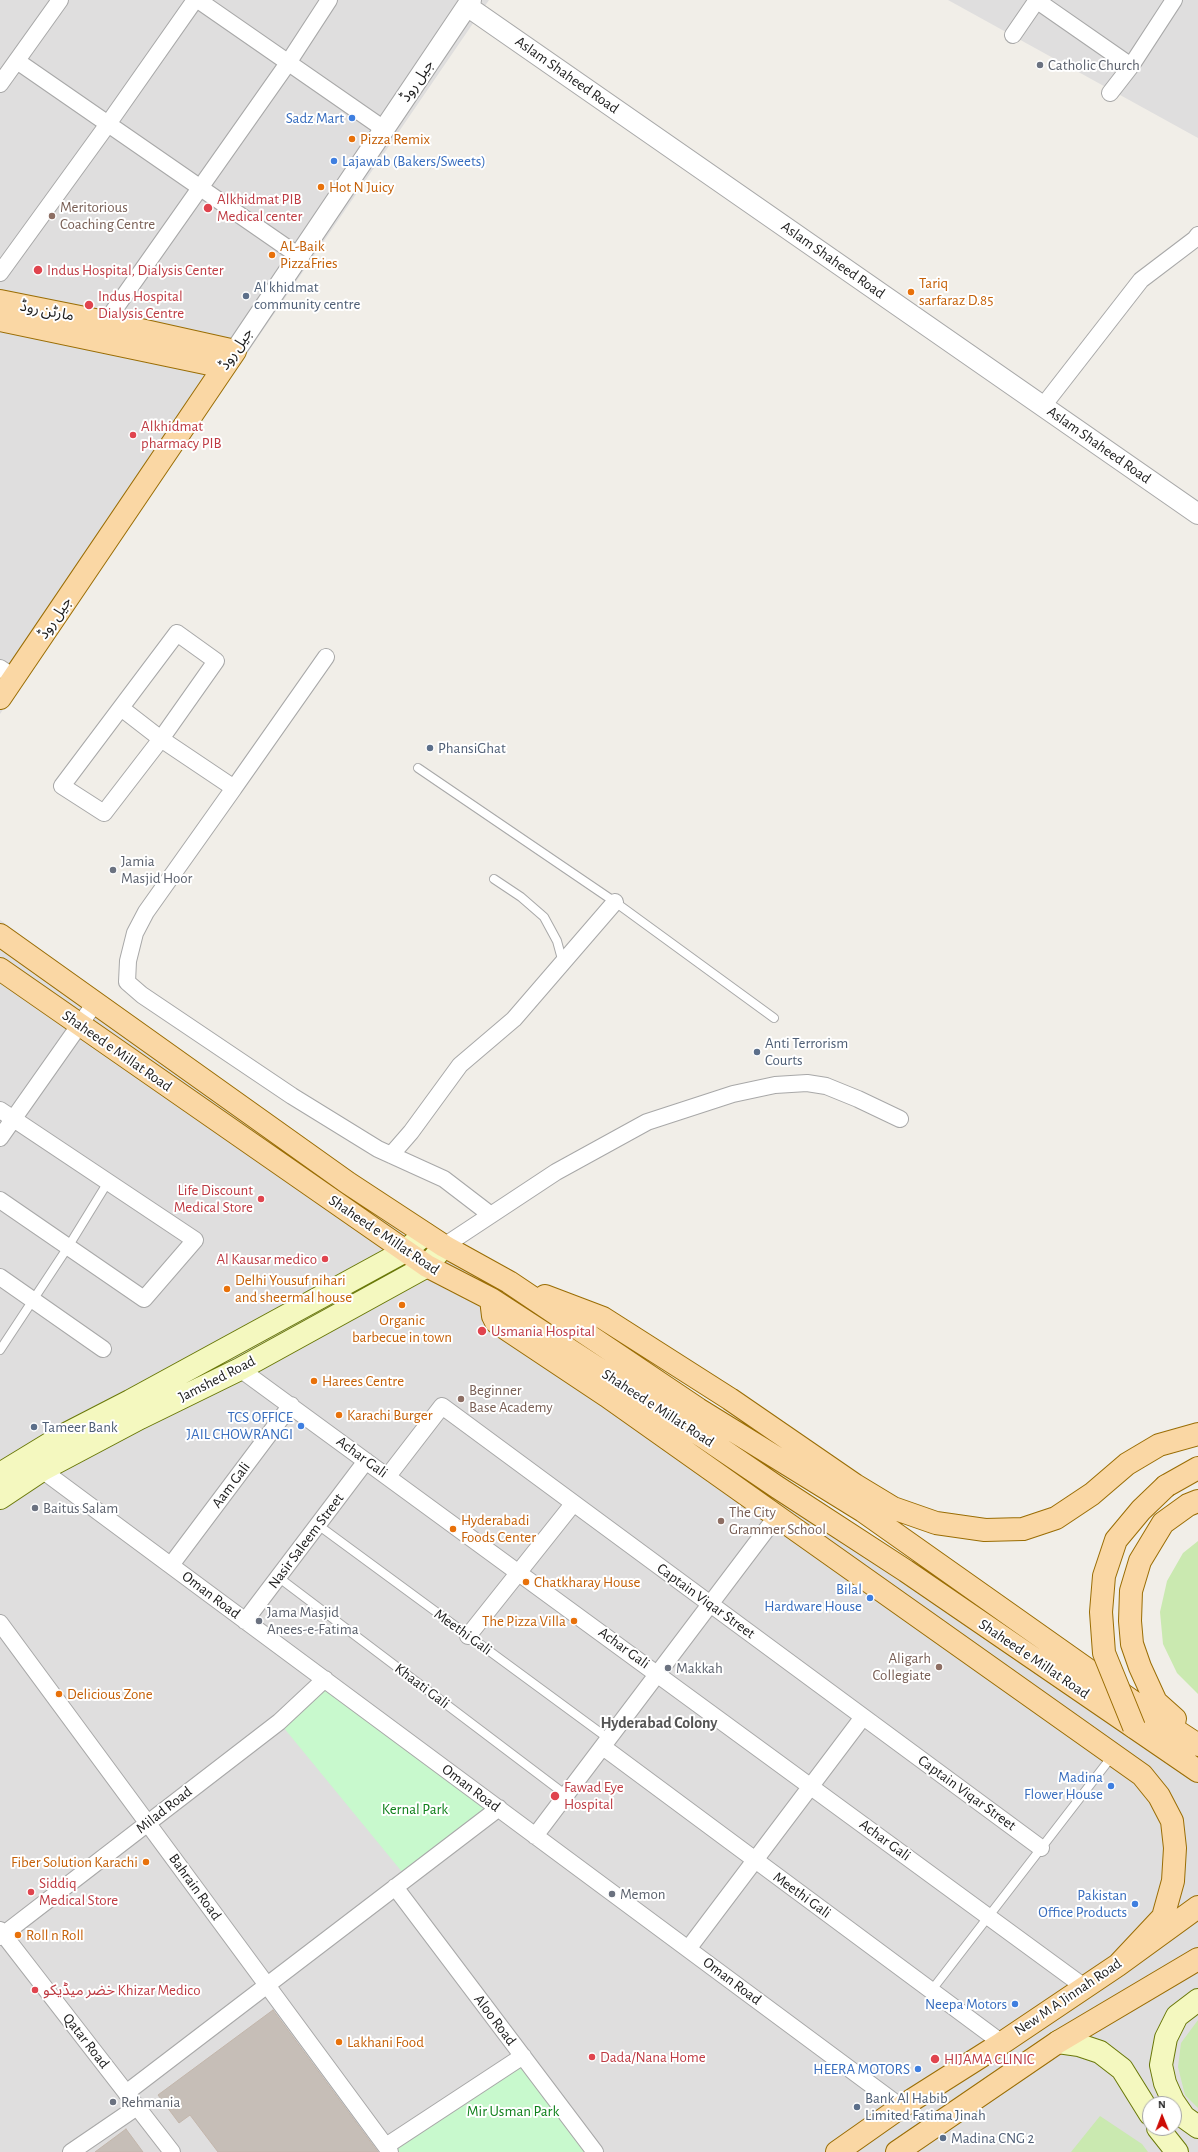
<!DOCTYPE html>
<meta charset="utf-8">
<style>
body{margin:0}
#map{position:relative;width:1198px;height:2152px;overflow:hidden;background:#f1eee8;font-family:"Alegreya Sans",sans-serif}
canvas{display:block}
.north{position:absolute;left:1142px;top:2096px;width:40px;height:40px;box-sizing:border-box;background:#fff;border:1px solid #a6a6a6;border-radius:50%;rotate:359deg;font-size:11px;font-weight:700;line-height:16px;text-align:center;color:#212121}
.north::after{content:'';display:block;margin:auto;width:14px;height:18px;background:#cd0b05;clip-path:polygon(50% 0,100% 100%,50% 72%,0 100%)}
</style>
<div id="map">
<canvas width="1198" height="2152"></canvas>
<div class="north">N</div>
</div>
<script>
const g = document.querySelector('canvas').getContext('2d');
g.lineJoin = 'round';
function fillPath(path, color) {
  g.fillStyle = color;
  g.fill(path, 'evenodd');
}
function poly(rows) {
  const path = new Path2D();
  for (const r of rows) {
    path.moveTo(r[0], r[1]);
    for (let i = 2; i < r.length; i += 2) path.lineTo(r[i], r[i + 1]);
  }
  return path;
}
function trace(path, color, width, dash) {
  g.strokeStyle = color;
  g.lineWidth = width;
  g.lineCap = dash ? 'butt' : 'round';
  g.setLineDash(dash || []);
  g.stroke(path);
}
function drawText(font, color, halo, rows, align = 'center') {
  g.font = font + ' "Alegreya Sans","Noto Sans Arabic",sans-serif';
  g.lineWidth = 4;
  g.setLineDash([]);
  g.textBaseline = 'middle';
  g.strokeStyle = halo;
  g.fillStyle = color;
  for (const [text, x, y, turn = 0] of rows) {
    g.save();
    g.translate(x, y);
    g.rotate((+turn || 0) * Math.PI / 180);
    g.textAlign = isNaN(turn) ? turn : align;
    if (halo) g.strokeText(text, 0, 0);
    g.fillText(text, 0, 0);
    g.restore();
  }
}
fillPath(poly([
 [0,0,489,0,0,714],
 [948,0,1198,0,1198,138],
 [0,920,1042,1669,1198,1768,1198,2152,0,2152],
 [1150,2104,1174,2104,1174,2128,1150,2128]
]), '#dfdede');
fillPath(poly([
 [1198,1541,1198,1694,1177,1673,1163,1644,1160,1612,1167,1581,1183,1553],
 [1198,2020,1198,2108,1185,2095,1178,2067,1181,2043],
 [1100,2116,1142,2144,1148,2152,1071,2152]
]), '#cae9b0');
fillPath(poly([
 [325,1679,499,1808,407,1878,279,1722],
 [523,2056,595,2152,390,2152]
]), '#c8f9cd');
const building = poly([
 [273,2010,378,2152,218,2152,190,2115,179,2123,158,2095,273,2010],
 [126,2129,143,2152,95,2152,126,2129]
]);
fillPath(building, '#c6beb7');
trace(building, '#c3b6ab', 1);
const service = poly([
 [418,768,615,902,774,1018],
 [494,879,521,897,544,917,557,941,563,963],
 [0,1350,68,1247,108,1182],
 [318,1525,609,1739],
 [278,1577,566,1795],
 [931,1991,1113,1755]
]);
const minor = poly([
 [198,0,384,129],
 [1036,0,1131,66],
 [1013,35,1037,0],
 [17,61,299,256],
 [0,84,60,0],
 [1110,93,1131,66,1174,0],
 [0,273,108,124,195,0],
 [100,330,288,63,329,0],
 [1043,406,1141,280,1195,239,1198,235],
 [177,633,216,661,161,739,104,813,62,786,177,633],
 [0,668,15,678],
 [121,708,161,739,234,788,326,657],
 [234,788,146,912,135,933,128,961,127,982,142,995,292,1096,378,1149,444,1179,491,1215],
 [0,1110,195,1240,144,1299,0,1200],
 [0,1138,95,1003],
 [391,1155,411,1132,460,1065,514,1019,615,902],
 [444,1246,556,1172,647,1122,733,1094,775,1085,807,1083,826,1086,858,1099,900,1119],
 [0,1277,103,1349],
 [240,1369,1083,1986],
 [42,1470,901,2107],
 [388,1476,442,1406,1041,1848],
 [171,1565,291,1405],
 [245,1621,366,1461],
 [0,1623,390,2152],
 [468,1636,573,1504],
 [603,1747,1002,2043],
 [535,1836,776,1517],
 [395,1887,595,2152],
 [0,1930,172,2152],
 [0,1937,279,1722,325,1679],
 [688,1949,863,1717],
 [126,2093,499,1808],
 [386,2146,523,2056],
 [71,2152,137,2107]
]);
const tertiary = poly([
 [467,6,1198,514],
 [235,351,471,0]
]);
const secondary = poly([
 [0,1474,64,1435,130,1401,405,1251,425,1234],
 [0,1498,42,1470,140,1418,240,1369,427,1266,444,1246],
 [1198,2000,1177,2016,1166,2038,1161,2065,1165,2083,1173,2101,1184,2117,1198,2127],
 [1058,2042,1079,2045,1100,2052,1122,2069,1150,2114],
 [1158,2128,1177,2152]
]);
const primary = poly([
 [0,301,105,322,235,351,0,698],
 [0,320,224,367],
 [0,935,348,1183,444,1246,509,1282,698,1409,863,1511,1149,1713,1198,1745],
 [0,969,427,1266,491,1299,705,1438,777,1487,906,1571,1198,1771],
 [545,1296,603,1318,730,1399,855,1485,893,1508,936,1523,985,1530,1023,1529,1056,1518,1092,1494,1127,1464,1159,1445,1198,1434],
 [491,1299,493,1316,496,1322,607,1396,1142,1775,1159,1796,1172,1821,1175,1848,1173,1881,1163,1917,1118,1965],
 [1166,1486,1198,1468],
 [1175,1719,1156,1702,1140,1667,1132,1644,1130,1621,1131,1591,1140,1561,1163,1523,1188,1505,1198,1501],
 [837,2152,901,2107,1002,2043,1118,1965,1198,1907],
 [897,2152,1058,2042,1198,1959]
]);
trace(service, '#a8a8a8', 10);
trace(minor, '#a8a8a8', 18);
trace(tertiary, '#a8a8a8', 22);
trace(secondary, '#697808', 24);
trace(primary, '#9a6d04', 24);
trace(service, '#fff', 8);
trace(minor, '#fff', 16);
trace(tertiary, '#fff', 20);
trace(secondary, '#f4f8bf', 22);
trace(primary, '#fad7a4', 22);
const primaryBridge = poly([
 [1134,1727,1104,1653,1101,1612,1104,1576,1116,1540,1141,1510,1166,1486]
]);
trace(primaryBridge, '#9a6d04', 24, []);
trace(primaryBridge, '#fad7a4', 22);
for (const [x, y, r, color] of [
 [1040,65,4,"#6b7280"],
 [352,118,4,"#3f7fe0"],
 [352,139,4,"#e8710a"],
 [334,161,4,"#3f7fe0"],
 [321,187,4,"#e8710a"],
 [208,208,5,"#e0444e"],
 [52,216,4,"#8d6e63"],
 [272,255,4,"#e8710a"],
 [38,270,5,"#e0444e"],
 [911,292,4,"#e8710a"],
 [246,296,4,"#5c6f8a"],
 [89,305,5,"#e0444e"],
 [133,435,4,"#e0444e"],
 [430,748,4,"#5c6f8a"],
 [113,870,4,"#6b7280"],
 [757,1052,4,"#5c6f8a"],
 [261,1199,4,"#e0444e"],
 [325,1259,4,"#e0444e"],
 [227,1289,4,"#e8710a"],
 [402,1305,4,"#e8710a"],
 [482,1331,5,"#e0444e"],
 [314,1381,4,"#e8710a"],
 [461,1399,4,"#8d6e63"],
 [339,1415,4,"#e8710a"],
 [301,1426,4,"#3f7fe0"],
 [34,1427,4,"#5c6f8a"],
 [35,1508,4,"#6b7280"],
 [721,1521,4,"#8d6e63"],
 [453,1529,4,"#e8710a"],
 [526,1582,4,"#e8710a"],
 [870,1598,4,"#3f7fe0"],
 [259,1621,4,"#6b7280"],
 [574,1621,4,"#e8710a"],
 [939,1667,4,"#8d6e63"],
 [668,1668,4,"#6b7280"],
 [59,1694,4,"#e8710a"],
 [1111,1786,4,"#3f7fe0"],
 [555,1796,5,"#e0444e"],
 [146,1862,4,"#e8710a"],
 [31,1892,4,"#e0444e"],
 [612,1894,4,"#6b7280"],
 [1135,1904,4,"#3f7fe0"],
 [18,1935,4,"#e8710a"],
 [35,1990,4,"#e0444e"],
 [1015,2004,4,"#3f7fe0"],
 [339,2042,4,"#e8710a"],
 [592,2057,4,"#e0444e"],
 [935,2059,5,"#e0444e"],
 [918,2069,4,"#3f7fe0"],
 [113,2102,4,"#6b7280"],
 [857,2107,4,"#5c6f8a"],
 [943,2138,4,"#5c6f8a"]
]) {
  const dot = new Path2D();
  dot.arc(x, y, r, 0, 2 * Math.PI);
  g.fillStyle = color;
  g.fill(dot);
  trace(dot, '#fff', 1.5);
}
drawText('15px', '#5b616d', '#fff', [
 ["Catholic Church",1048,65],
 ["Jamia",121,861],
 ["Masjid Hoor",121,878],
 ["Baitus Salam",43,1508],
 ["Jama Masjid",267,1612],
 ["Anees-e-Fatima",267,1629],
 ["Makkah",676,1668],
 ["Memon",620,1894],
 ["Rehmania",121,2102]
], 'left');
drawText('15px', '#212121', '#fff', [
 ["Aslam Shaheed Road",567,75,35],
 ["جیل روڈ",417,81,-56],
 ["Aslam Shaheed Road",833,260,35],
 ["مارٹن روڈ",47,311,11],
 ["جیل روڈ",236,349,-56],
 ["Aslam Shaheed Road",1099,445,35],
 ["جیل روڈ",55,618,-56],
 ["Shaheed e Millat Road",117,1051,35],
 ["Shaheed e Millat Road",384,1235,34],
 ["Jamshed Road",217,1379,-27],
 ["Shaheed e Millat Road",658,1408,33],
 ["Achar Gali",362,1457,36],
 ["Aam Gali",231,1485,-53],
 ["Nasir Saleem Street",306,1541,-53],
 ["Oman Road",211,1595,37],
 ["Captain Viqar Street",706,1601,36],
 ["Meethi Gali",463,1632,36],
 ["Achar Gali",624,1648,36],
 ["Shaheed e Millat Road",1034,1659,34],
 ["Khaati Gali",422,1686,37],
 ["Oman Road",471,1788,37],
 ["Captain Viqar Street",967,1793,36],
 ["Milad Road",164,1810,-38],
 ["Achar Gali",885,1840,36],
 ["Bahrain Road",195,1887,54],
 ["Meethi Gali",802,1895,36],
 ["Oman Road",732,1981,37],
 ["New M A Jinnah Road",1068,1997,-34],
 ["Aloo Road",495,2020,53],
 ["Qatar Road",86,2041,52]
]);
drawText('15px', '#366cbe', '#fff', [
 ["Sadz Mart",344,118],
 ["Lajawab (Bakers/Sweets)",342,161,"left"],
 ["TCS OFFICE",293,1417],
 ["JAIL CHOWRANGI",293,1434],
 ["Bilal",862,1589],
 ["Hardware House",862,1606],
 ["Madina",1103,1777],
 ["Flower House",1103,1794],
 ["Pakistan",1127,1895],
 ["Office Products",1127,1912],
 ["Neepa Motors",1007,2004],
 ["HEERA MOTORS",910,2069]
], 'right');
drawText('15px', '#c56008', '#fff', [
 ["Pizza Remix",360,139],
 ["Hot N Juicy",329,187],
 ["AL-Baik",280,246],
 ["PizzaFries",280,263],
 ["Tariq",919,283],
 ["sarfaraz D.85",919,300],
 ["Delhi Yousuf nihari",235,1280],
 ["and sheermal house",235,1297],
 ["Organic",402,1320,"center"],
 ["barbecue in town",402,1337,"center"],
 ["Harees Centre",322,1381],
 ["Karachi Burger",347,1415],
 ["Hyderabadi",461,1520],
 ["Foods Center",461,1537],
 ["Chatkharay House",534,1582],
 ["The Pizza Villa",566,1621,"right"],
 ["Delicious Zone",67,1694],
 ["Fiber Solution Karachi",138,1862,"right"],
 ["Roll n Roll",26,1935],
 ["Lakhani Food",347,2042]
], 'left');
drawText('15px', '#be3a42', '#fff', [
 ["Alkhidmat PIB",217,199],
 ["Medical center",217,216],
 ["Indus Hospital, Dialysis Center",47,270],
 ["Indus Hospital",98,296],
 ["Dialysis Centre",98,313],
 ["Alkhidmat",141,426],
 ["pharmacy PIB",141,443],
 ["Life Discount",253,1190,"right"],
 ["Medical Store",253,1207,"right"],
 ["Al Kausar medico",317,1259,"right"],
 ["Usmania Hospital",491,1331],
 ["Fawad Eye",564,1787],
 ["Hospital",564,1804],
 ["Siddiq",39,1883],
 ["Medical Store",39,1900],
 ["خضر میڈیکو Khizar Medico",43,1990],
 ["Dada/Nana Home",600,2057],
 ["HIJAMA CLINIC",944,2059]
], 'left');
drawText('15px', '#785e54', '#fff', [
 ["Meritorious",60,207],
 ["Coaching Centre",60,224],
 ["Beginner",469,1390],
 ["Base Academy",469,1407],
 ["The City",729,1512],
 ["Grammer School",729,1529],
 ["Aligarh",931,1658,"right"],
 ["Collegiate",931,1675,"right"]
], 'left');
drawText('15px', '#4e5e75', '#fff', [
 ["Al khidmat",254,287],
 ["community centre",254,304],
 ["PhansiGhat",438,748],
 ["Anti Terrorism",765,1043],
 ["Courts",765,1060],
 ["Tameer Bank",42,1427],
 ["Bank Al Habib",865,2098],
 ["Limited Fatima Jinah",865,2115],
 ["Madina CNG 2",951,2138]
], 'left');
drawText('15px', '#0f801b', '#fff', [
 ["Kernal Park",415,1809],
 ["Mir Usman Park",513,2111]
]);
drawText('bold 16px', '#545454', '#fff', [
 ["Hyderabad Colony",659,1723]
]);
</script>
